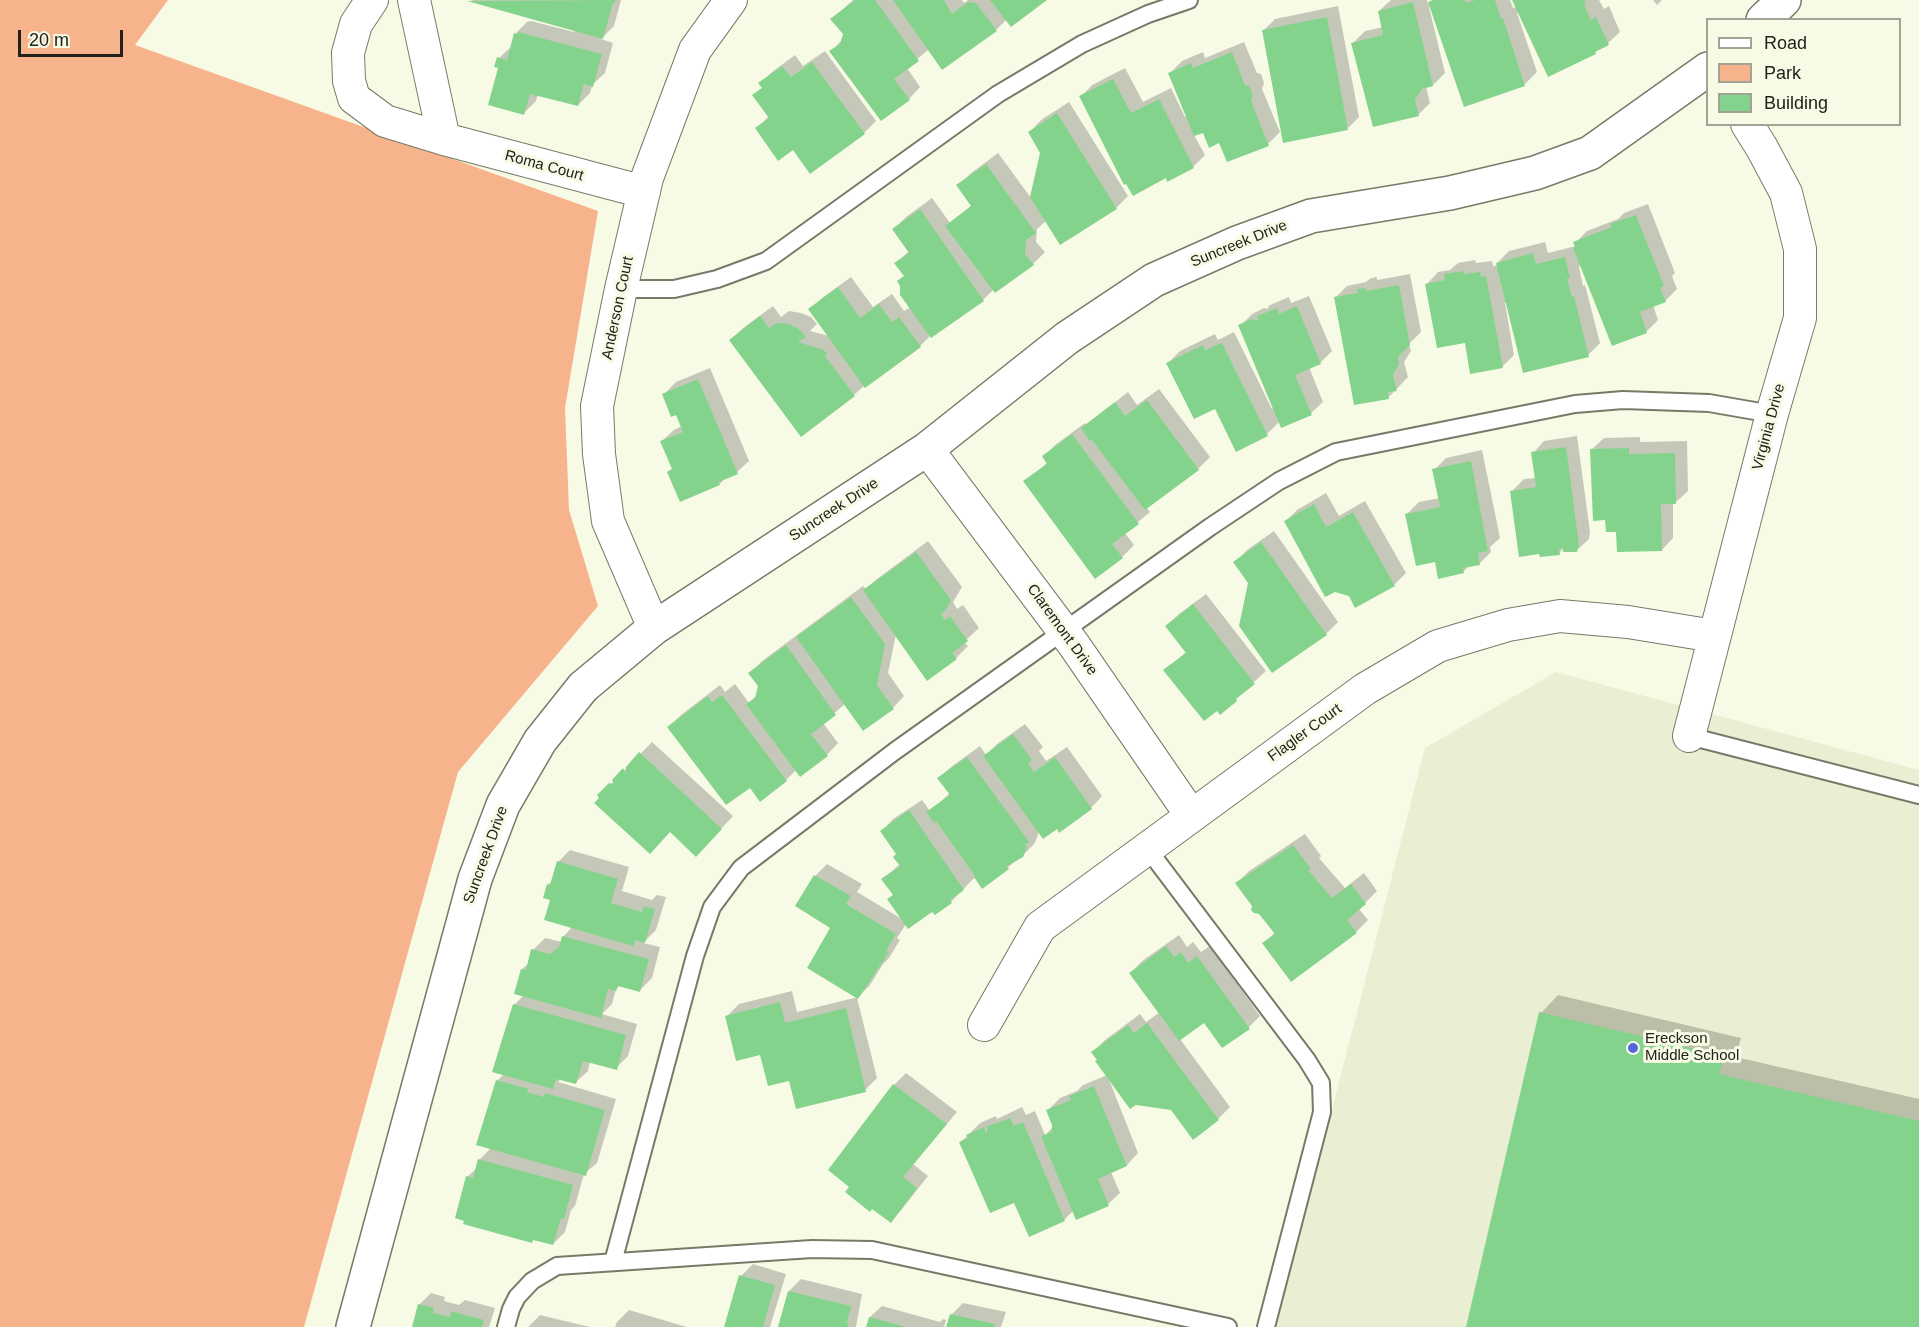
<!DOCTYPE html>
<style>
body{margin:0}
#map{position:relative;width:1919px;height:1327px;overflow:hidden;background:#f7fbe6;font-family:Helvetica,sans-serif}
canvas{display:block}
.legend{position:absolute;left:1706px;top:18px;width:195px;height:108px;box-sizing:border-box;background:#f7fbe6;border:2px solid #a1a495;margin:0;padding:8px 10px;list-style:none;font-size:18px;color:#21221b}
.legend li{display:flex;align-items:center;gap:12px;height:30px}
.legend b{width:30px;border:2px solid #a1a495}
.scale{position:absolute;left:18px;top:30px;width:105px;height:27px;box-sizing:border-box;border:3px solid #21221b;border-top:0;padding-left:8px;font-size:18px;line-height:21px;white-space:nowrap;color:#21221b;-webkit-text-stroke:4px #f7fbe6;paint-order:stroke}
</style>
<div id="map">
<canvas width="1919" height="1327"></canvas>
<ul class="legend">
<li><b style="height:8px;background:#fff"></b>Road</li>
<li><b style="height:16px;background:#f7b48c"></b>Park</li>
<li><b style="height:16px;background:#84d38c"></b>Building</li>
</ul>
<div class="scale">20 m</div>
</div>
<script>
const g = document.querySelector('canvas').getContext('2d');
g.lineJoin = 'round';
function fillPath(path, color) {
  g.fillStyle = color;
  g.fill(path, 'evenodd');
}
function poly(rows) {
  const path = new Path2D();
  for (const r of rows) {
    path.moveTo(r[0], r[1]);
    for (let i = 2; i < r.length; i += 2) path.lineTo(r[i], r[i + 1]);
  }
  return path;
}
function trace(path, color, width, dash) {
  g.strokeStyle = color;
  g.lineWidth = width;
  g.lineCap = dash ? 'butt' : 'round';
  g.setLineDash(dash || []);
  g.stroke(path);
}
function drawText(font, color, halo, rows, align = 'center') {
  g.font = font + ' Helvetica,sans-serif';
  g.lineWidth = 6;
  g.setLineDash([]);
  g.textBaseline = 'middle';
  g.strokeStyle = halo;
  g.fillStyle = color;
  for (const [text, x, y, turn = 0] of rows) {
    g.save();
    g.translate(x, y);
    g.rotate((+turn || 0) * Math.PI / 180);
    g.textAlign = isNaN(turn) ? turn : align;
    if (halo) g.strokeText(text, 0, 0);
    g.fillText(text, 0, 0);
    g.restore();
  }
}
fillPath(poly([
 [1556,672,1919,770,1919,1327,1276,1327,1425,748]
]), '#eaefd3');
fillPath(poly([
 [0,0,168,0,135,45,598,211,565,408,569,510,598,606,458,772,304,1327,0,1327]
]), '#f7b48c');
fillPath(poly([
 [470,0,621,0,614,26,601,39,613,43,605,73,592,85,590,93,578,105,538,94,536,101,524,113,499,67,499,58,512,46,515,34,527,22,531,21,574,32,575,30],
 [853,0,962,0,964,3,968,0,1045,0,1007,19,996,30,929,49,907,68,920,87,909,99,831,51,843,39,844,34,832,19],
 [1391,0,1427,0,1428,4,1432,0,1510,0,1513,8,1516,7,1513,0,1599,0,1604,9,1609,6,1620,32,1608,43,1595,52,1519,12,1517,13,1537,72,1525,84,1464,105,1431,6,1429,7,1445,73,1433,85,1426,87,1430,103,1418,115,1353,43,1365,31,1383,27,1379,11],
 [1653,0,1662,0,1657,5],
 [1338,6,1359,117,1348,128,1263,31,1275,19],
 [1244,42,1257,73,1261,74,1264,83,1262,89,1280,132,1268,144,1204,131,1194,135,1205,155,1193,167,1081,97,1092,85,1125,68,1143,102,1171,88,1185,117,1187,116,1170,73,1182,61,1203,52,1205,58],
 [825,51,876,121,864,133,793,148,757,128,769,116,754,95,763,87,760,84,772,72,795,55,803,66],
 [1069,102,1128,196,1116,208,1060,243,1046,221,1037,229,1036,242,1045,252,1033,264,994,289,983,300,931,335,920,346,865,385,854,395,731,340,743,328,773,306,781,317,789,311,801,313,811,317,817,324,810,331,829,336,810,310,822,298,851,277,873,307,892,294,904,311,911,307,899,281,905,275,896,263,909,251,894,229,906,217,932,198,950,223,972,205,958,186,970,174,998,153,1031,198,1042,153,1030,132,1041,120],
 [1648,204,1675,273,1672,276,1677,289,1665,301,1653,305,1658,320,1646,332,1581,264,1579,267,1583,286,1585,285,1600,343,1588,355,1507,302,1505,303,1514,355,1502,367,1466,342,1427,284,1438,272,1450,270,1458,263,1475,260,1476,263,1492,261,1493,266,1498,265,1497,263,1509,251,1545,242,1548,253,1576,246,1575,243,1587,231,1618,219,1624,213],
 [1410,274,1421,332,1409,344,1411,351,1404,362,1408,377,1388,398,1335,298,1347,286,1366,282,1371,278,1377,277,1377,280],
 [1309,296,1332,351,1320,363,1309,367,1323,402,1311,413,1280,421,1267,434,1237,450,1216,407,1168,363,1180,351,1215,334,1218,340,1234,332,1272,409,1275,407,1240,326,1252,314,1264,308,1267,309,1270,305,1289,297,1291,303],
 [710,368,749,461,737,472,726,477,720,484,669,472,673,467,662,441,674,430,682,426,677,413,664,394,676,382],
 [1159,389,1210,457,1198,469,1146,507,1150,512,1125,533,1134,545,1122,557,1025,482,1048,462,1044,456,1055,445,1085,423,1086,425,1128,392,1137,405],
 [1577,436,1590,532,1589,539,1576,551,1564,548,1559,553,1512,491,1524,479,1536,478,1533,453,1544,441],
 [1640,437,1640,442,1687,441,1688,491,1676,502,1673,503,1673,538,1662,550,1617,531,1592,449,1604,438],
 [1482,450,1500,538,1490,547,1491,552,1479,564,1469,566,1464,571,1436,561,1407,514,1419,502,1440,498,1434,470,1446,458],
 [1326,493,1339,516,1365,501,1406,573,1394,585,1350,595,1285,522,1297,510],
 [1274,531,1338,622,1326,634,1250,583,1235,562,1247,550],
 [928,541,962,587,953,602,957,609,963,605,979,628,964,642,968,646,956,658,927,678,896,634,888,673,904,696,893,708,845,704,823,723,838,743,827,755,796,770,786,780,750,785,669,727,681,715,720,685,725,692,735,684,749,703,757,695,760,685,750,673,762,661,863,586,866,589,877,579],
 [1206,594,1266,671,1220,713,1165,670,1186,652,1167,626,1179,614],
 [1025,724,1043,747,1039,751,1046,761,1067,747,1102,796,1091,808,1057,827,1039,831,1035,843,1022,856,983,887,975,877,951,902,906,924,897,938,900,940,889,958,883,964,870,985,857,998,877,1078,865,1090,790,1079,761,1053,727,1016,739,1004,792,991,797,1012,858,997,815,876,827,864,862,884,857,892,902,919,889,899,894,894,883,879,900,864,898,854,882,831,893,819,922,800,930,811,950,793,939,778,951,767,980,746,986,755,997,744],
 [652,742,733,816,708,843,671,831,599,796],
 [1305,834,1321,856,1319,858,1345,888,1364,873,1377,891,1359,909,1368,920,1356,932,1264,944,1275,932,1237,883,1249,871],
 [570,850,629,867,622,891,652,900,657,895,666,897,656,930,643,943,660,947,652,978,640,990,621,985,616,989,612,1004,602,1014,637,1024,628,1056,616,1068,590,1061,588,1071,576,1082,561,1079,558,1082,616,1099,597,1163,584,1174,575,1206,571,1210,565,1232,553,1244,467,1177,477,1168,479,1160,491,1148,497,1081,504,1074,514,1005,524,995,522,969,530,962,533,950,545,938,562,942,563,937,573,926,552,899,548,885,553,880,558,862],
 [1179,935,1187,947,1193,942,1201,952,1210,946,1260,1016,1249,1027,1204,1021,1180,1039,1230,1107,1218,1119,1193,1138,1172,1109,1108,1077,1138,1153,1127,1165,1111,1172,1120,1193,1108,1204,1074,1210,1064,1220,1015,1201,961,1142,980,1123,996,1116,997,1119,1022,1107,1026,1115,1035,1111,1045,1135,1054,1126,1048,1110,1060,1098,1077,1091,1083,1085,1107,1075,1093,1052,1105,1040,1140,1014,1146,1022,1160,1012,1131,973,1142,961],
 [1558,995,1741,1038,1736,1057,1919,1099,1919,1327,1467,1327,1541,1013],
 [906,1073,957,1112,913,1164,928,1176,902,1209,891,1221,830,1170,894,1085],
 [753,1264,786,1274,770,1327,726,1327,741,1276],
 [801,1279,862,1294,856,1327,779,1327,789,1291],
 [431,1293,445,1297,444,1301,459,1305,465,1300,495,1308,489,1327,414,1327,419,1305],
 [963,1303,1006,1312,1001,1327,948,1327,951,1315],
 [882,1306,940,1322,943,1319,946,1320,944,1327,867,1327,870,1317],
 [629,1310,687,1327,615,1327,617,1322],
 [540,1315,590,1327,528,1327]
]), '#0003');
fillPath(poly([
 [617,0,613,3,603,39,467,1],
 [855,0,875,0,919,61,894,79,910,100,881,121,829,51,840,44,843,34,830,19],
 [893,0,944,0,952,14,968,2,976,3,997,31,942,70],
 [990,0,1047,0,1011,27],
 [1434,0,1465,0,1466,3,1475,0,1495,0,1501,19,1503,18,1525,86,1464,107,1428,2],
 [1512,0,1585,0,1586,3,1584,4,1591,20,1596,17,1609,45,1595,52,1596,54,1548,77],
 [1413,2,1433,86,1422,89,1415,100,1419,116,1373,127,1351,43,1383,35,1378,11],
 [1327,17,1348,130,1283,143,1262,30],
 [518,32,602,54,593,87,584,84,578,106,530,94,524,115,488,105,498,68,494,67,497,57,507,60,514,33,518,34],
 [1232,52,1245,85,1249,86,1253,95,1251,101,1269,146,1227,162,1219,143,1209,148,1203,133,1194,136,1168,73,1191,63,1193,68],
 [812,62,865,134,810,174,793,150,778,161,755,128,769,118,752,95,762,88,758,83,782,66,791,77],
 [1113,79,1131,113,1159,99,1194,168,1167,182,1166,178,1133,196,1126,184,1124,185,1079,96],
 [1057,113,1117,209,1060,245,1030,197,1040,153,1028,132],
 [986,164,1036,233,1026,240,1025,254,1034,265,995,293,945,226,971,206,956,185],
 [920,209,984,301,931,338,900,295,900,286,897,281,904,276,894,263,909,253,892,229],
 [1636,215,1664,286,1660,288,1666,302,1640,312,1647,333,1612,346,1573,248,1575,247,1573,242,1612,227,1610,224],
 [1533,253,1536,264,1565,257,1570,278,1567,278,1572,297,1574,296,1589,357,1523,373,1496,263],
 [1464,271,1464,274,1480,272,1481,277,1486,276,1503,368,1470,374,1465,343,1437,348,1425,284,1445,280,1444,274],
 [1399,285,1410,345,1398,357,1399,364,1393,375,1397,391,1388,392,1389,399,1354,405,1334,297,1358,293,1357,289,1366,288,1366,291],
 [838,287,860,318,879,304,892,322,899,317,921,347,865,388,808,309],
 [1297,306,1321,364,1295,375,1312,415,1281,428,1238,325,1251,319,1258,321,1257,316,1277,308,1279,314],
 [760,316,769,328,776,323,789,324,799,329,806,337,798,342,824,350,827,354,825,356,855,396,801,437,729,340],
 [1222,343,1268,436,1236,452,1215,409,1194,419,1166,363,1203,345,1205,350],
 [698,379,738,474,719,482,720,485,680,502,667,472,672,469,660,441,683,432,676,415,671,417,662,394],
 [1147,400,1199,470,1145,510,1092,440,1090,441,1081,428,1115,402,1125,416],
 [1072,434,1139,524,1112,544,1123,558,1095,579,1023,481,1047,464,1042,456],
 [1566,447,1579,545,1577,552,1563,552,1563,548,1559,549,1560,555,1540,557,1539,554,1519,557,1510,491,1536,487,1531,452],
 [1629,448,1629,454,1675,453,1676,504,1661,504,1662,551,1617,552,1616,532,1606,532,1605,520,1593,521,1590,449],
 [1471,461,1488,551,1478,553,1480,565,1463,568,1464,573,1438,579,1435,562,1416,566,1405,514,1440,507,1432,469],
 [1314,504,1326,527,1353,512,1395,586,1355,608,1349,596,1335,592,1325,597,1284,521],
 [1261,542,1327,635,1272,673,1239,626,1248,583,1233,562],
 [916,552,951,600,945,611,941,614,945,620,950,616,968,641,952,653,957,659,927,681,863,590],
 [851,597,885,644,877,685,894,709,863,731,796,637],
 [1193,604,1255,684,1236,699,1237,701,1220,715,1217,711,1204,721,1163,670,1186,653,1165,626],
 [786,645,836,715,811,734,828,756,800,777,746,704,755,698,758,686,748,673],
 [722,695,787,781,760,802,750,788,726,805,667,727,708,696,712,702],
 [1013,734,1032,760,1028,764,1034,772,1055,757,1092,809,1059,833,1057,829,1043,839,983,756],
 [639,752,722,829,696,857,670,832,650,854,594,803,599,798,597,795,609,783,615,785,612,780,623,768,626,774,626,767],
 [967,757,1029,842,1025,845,1027,847,1023,857,1007,866,1009,869,982,889,974,877,975,876,936,821,934,823,926,812,950,795,937,778],
 [909,810,964,890,950,900,952,903,935,915,932,912,908,929,887,899,893,895,881,879,900,866,893,857,896,854,880,831],
 [1293,845,1311,869,1308,870,1332,898,1351,884,1366,904,1347,920,1357,933,1291,982,1262,943,1275,934,1259,914,1254,913,1251,910,1252,906,1235,883],
 [557,861,618,879,611,903,642,912,644,906,655,909,645,943,635,940,633,946,544,920,550,900,543,898,547,884,550,885],
 [814,875,851,896,846,904,896,934,886,951,889,952,858,999,807,968,830,928,795,906],
 [562,936,649,959,640,992,618,986,616,991,608,989,601,1018,514,994,521,969,526,970,531,949,550,954,559,947],
 [1166,946,1174,957,1181,952,1188,963,1197,956,1250,1029,1222,1048,1204,1023,1179,1041,1129,973],
 [780,1002,785,1023,846,1008,866,1092,796,1109,789,1081,768,1086,760,1055,736,1061,725,1016],
 [513,1004,626,1035,617,1070,583,1061,576,1084,556,1079,553,1089,492,1072],
 [1539,1012,1724,1056,1719,1074,1919,1121,1919,1327,1466,1327],
 [1147,1023,1219,1120,1193,1140,1171,1110,1136,1105,1130,1109,1095,1061,1097,1060,1091,1052,1128,1025,1134,1033],
 [496,1080,529,1089,527,1092,544,1097,545,1093,605,1110,586,1176,476,1145],
 [893,1084,947,1124,903,1177,917,1188,891,1223,872,1209,870,1212,845,1192,849,1187,828,1170],
 [1094,1086,1127,1166,1098,1179,1109,1206,1076,1220,1041,1136,1052,1132,1052,1125,1046,1110,1071,1100,1069,1096],
 [1010,1118,1014,1126,1023,1122,1065,1221,1029,1237,1014,1203,990,1213,959,1142,968,1138,966,1135,984,1127,986,1133,988,1131,986,1127],
 [478,1159,573,1185,564,1219,561,1218,553,1245,533,1240,532,1243,463,1224,464,1221,455,1218,466,1176,473,1178],
 [739,1275,775,1285,763,1327,724,1327],
 [788,1291,851,1306,847,1323,849,1324,848,1327,778,1327],
 [418,1304,434,1308,433,1313,450,1317,451,1311,484,1320,482,1327,412,1327],
 [950,1314,995,1324,994,1327,946,1327],
 [869,1317,903,1326,903,1327,866,1327]
]), '#84d38c');
const lane = poly([
 [621,289,674,289,717,279,766,261,998,94,1082,44,1148,14,1189,0],
 [1689,736,1919,795],
 [1147,848,1307,1060,1321,1083,1322,1112,1266,1327],
 [613,1262,695,956,712,907,741,868,895,751,1210,527,1279,481,1336,452,1575,404,1623,400,1709,403,1772,414],
 [506,1327,511,1309,517,1297,532,1281,557,1266,812,1249,872,1250,1228,1327]
]);
const street = poly([
 [372,0,356,24,348,53,349,81,354,98,385,121,444,139,644,192],
 [414,0,444,139],
 [927,449,1074,645,1191,815],
 [654,628,608,521,599,454,597,406,621,289,647,178,695,50,731,0],
 [1689,736,1772,414,1800,318,1800,249,1786,193,1762,148,1747,124],
 [984,1025,1040,927,1365,689,1438,646,1508,625,1560,616,1628,622,1714,636]
]);
const secondary = poly([
 [1763,20,1784,0],
 [353,1327,475,879,503,805,540,741,583,687,654,628,927,449,1067,338,1154,280,1237,243,1311,216,1450,193,1535,173,1590,153,1708,69]
]);
trace(lane, '#767a67', 20);
trace(street, '#767a67', 34);
trace(secondary, '#767a67', 36);
trace(lane, '#fff', 16);
trace(street, '#fff', 32);
trace(secondary, '#fff', 33);
for (const [x, y, r, color] of [
 [1633,1048,6,"#5665dc"]
]) {
  const dot = new Path2D();
  dot.arc(x, y, r, 0, 2 * Math.PI);
  g.fillStyle = color;
  g.fill(dot);
  trace(dot, '#f7fbe6', 2);
}
drawText('15px', '#21221b', '#f7fbe6', [
 ["Roma Court",544,166,15],
 ["Suncreek Drive",1239,244,-22],
 ["Anderson Court",618,308,-78],
 ["Virginia Drive",1769,427,-75],
 ["Suncreek Drive",834,510,-33],
 ["Claremont Drive",1062,630,54],
 ["Flagler Court",1305,733,-36],
 ["Suncreek Drive",486,855,-70]
]);
drawText('15px', '#21221b', '#f7fbe6', [
 ["Ereckson",1645,1039],
 ["Middle School",1645,1056]
], 'left');
</script>
